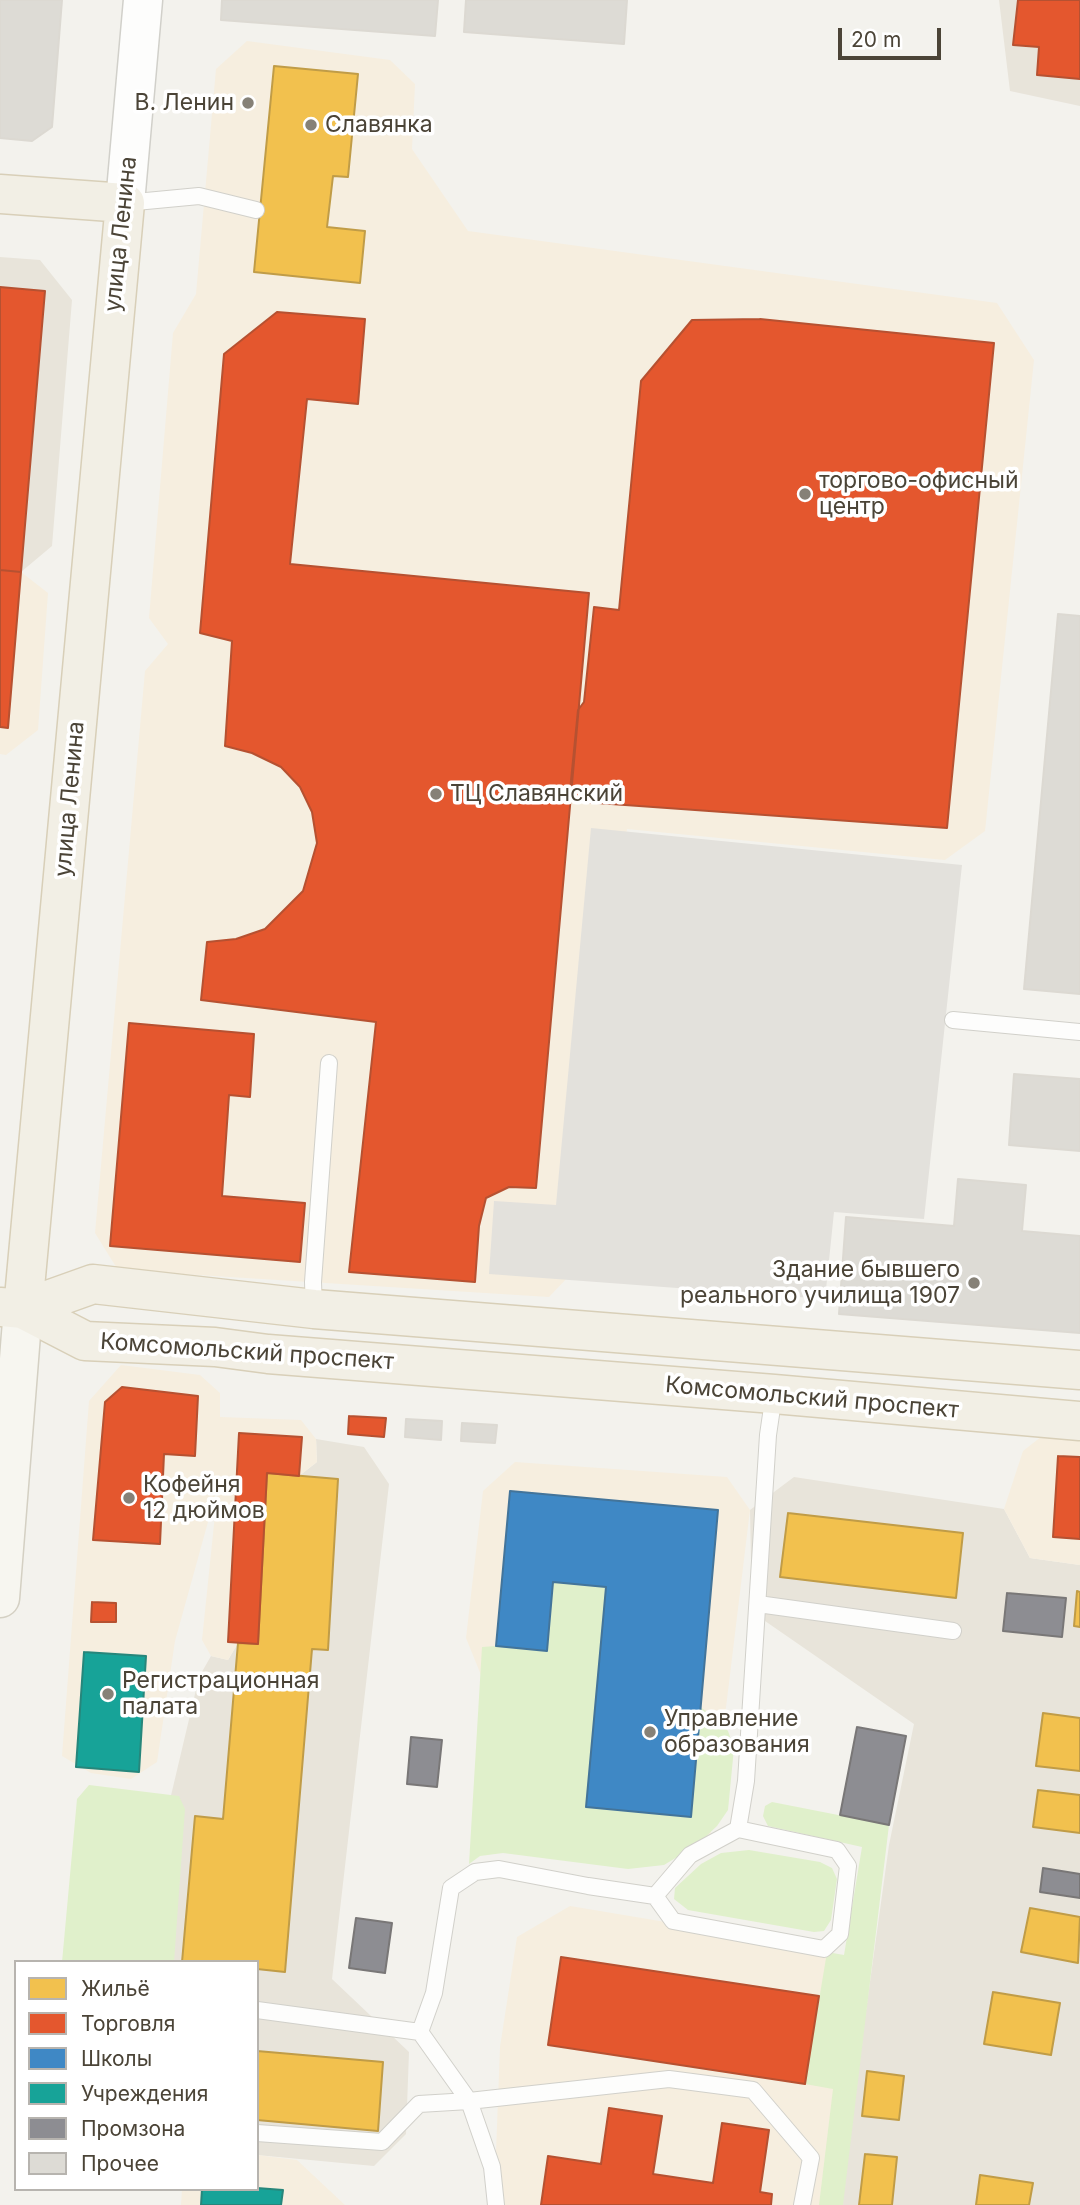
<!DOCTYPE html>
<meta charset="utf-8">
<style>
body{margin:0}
#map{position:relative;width:1080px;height:2205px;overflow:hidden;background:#f3f2ed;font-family:Inter,sans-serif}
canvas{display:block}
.legend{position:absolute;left:14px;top:1960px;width:245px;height:231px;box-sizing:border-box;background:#fff;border:2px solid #b7b4af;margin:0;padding:9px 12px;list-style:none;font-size:21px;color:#4b4437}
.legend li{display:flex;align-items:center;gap:14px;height:35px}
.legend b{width:35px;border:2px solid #b7b4af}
.scale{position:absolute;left:838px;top:28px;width:103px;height:32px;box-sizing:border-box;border:4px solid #4b4437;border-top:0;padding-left:9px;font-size:21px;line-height:24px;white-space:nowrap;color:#4b4437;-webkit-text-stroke:5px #fff;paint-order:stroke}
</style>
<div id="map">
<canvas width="1080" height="2205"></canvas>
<ul class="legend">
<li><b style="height:19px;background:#f2c14e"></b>Жильё</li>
<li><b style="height:19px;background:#e4572e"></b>Торговля</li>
<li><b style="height:19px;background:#3f88c5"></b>Школы</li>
<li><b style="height:19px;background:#17a398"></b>Учреждения</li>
<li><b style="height:19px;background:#8d8d92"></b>Промзона</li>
<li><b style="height:19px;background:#dddbd5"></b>Прочее</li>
</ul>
<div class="scale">20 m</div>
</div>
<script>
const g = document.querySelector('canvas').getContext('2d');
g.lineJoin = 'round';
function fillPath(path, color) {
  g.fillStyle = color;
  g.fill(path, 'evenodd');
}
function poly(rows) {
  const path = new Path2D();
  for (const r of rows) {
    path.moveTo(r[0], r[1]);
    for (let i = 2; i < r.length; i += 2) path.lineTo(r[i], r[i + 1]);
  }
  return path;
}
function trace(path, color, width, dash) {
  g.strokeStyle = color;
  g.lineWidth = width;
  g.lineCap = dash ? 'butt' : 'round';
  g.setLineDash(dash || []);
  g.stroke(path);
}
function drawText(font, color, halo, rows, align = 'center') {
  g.font = font + ' Inter,sans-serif';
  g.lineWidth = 7;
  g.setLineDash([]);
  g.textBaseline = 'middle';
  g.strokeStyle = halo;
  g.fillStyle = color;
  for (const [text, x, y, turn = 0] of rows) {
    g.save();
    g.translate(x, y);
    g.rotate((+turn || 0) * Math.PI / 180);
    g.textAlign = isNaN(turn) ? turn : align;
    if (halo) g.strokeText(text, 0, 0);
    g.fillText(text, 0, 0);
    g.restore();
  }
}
fillPath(poly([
 [999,0,1080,0,1080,106,1010,91],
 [0,257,40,260,72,300,52,546,21,572,0,570],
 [316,1439,364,1447,389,1484,332,1979,409,2052,406,2134,374,2166,257,2155,257,1962,161,1962,169,1804,199,1677,211,1656,228,1660,238,1643,258,1644,267,1473,299,1476,317,1462],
 [794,1477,1004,1509,1030,1558,1080,1565,1080,2205,839,2205,889,1845,914,1724,752,1612,750,1510]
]), '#e8e4da');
fillPath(poly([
 [247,41,390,60,415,84,412,149,468,231,997,303,1034,360,985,831,945,860,627,829,588,1256,549,1297,118,1270,95,1233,145,671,168,644,149,618,173,333,196,294,216,69],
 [0,570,21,572,48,593,38,730,6,755,0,754],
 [121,1365,200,1375,220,1393,220,1417,301,1420,316,1439,317,1462,299,1476,268,1474,258,1644,238,1643,228,1660,211,1656,202,1640,218,1486,175,1641,157,1762,131,1779,91,1773,62,1756,89,1401],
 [1051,1429,1080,1433,1080,1565,1030,1558,1004,1509,1023,1451],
 [515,1462,727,1477,750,1510,710,1839,574,1844,481,1675,466,1638,483,1491],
 [570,1906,821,1948,868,1992,839,2205,494,2205,500,2047,517,1937],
 [257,2155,297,2160,345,2205,181,2205,182,2189,257,2189]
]), '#f6eedf');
fillPath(poly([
 [553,1582,606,1587,586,1807,700,1707,715,1717,728,1731,734,1748,728,1810,717,1826,697,1845,664,1865,628,1869,503,1853,480,1856,469,1864,482,1647,496,1646],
 [89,1785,179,1796,185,1809,174,1962,62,1962,77,1799],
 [772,1802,889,1825,843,2205,819,2205,833,2089,805,2084,827,1952,844,1955,862,1847,768,1826,763,1816,765,1806],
 [749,1850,820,1862,832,1868,837,1879,831,1920,824,1931,814,1932,688,1910,674,1899,675,1888,701,1864,721,1853]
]), '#e0f0cb');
fillPath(poly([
 [591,828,962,865,924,1219,834,1212,825,1299,489,1274,494,1201,556,1205]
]), '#e3e1dc');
const homes = poly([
 [274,66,358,74,348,177,333,176,327,227,365,231,360,283,254,272,274,66],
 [267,1473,338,1479,328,1650,312,1649,285,1972,257,1969,257,1962,182,1962,195,1816,223,1819,238,1643,258,1644,267,1473],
 [788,1513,963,1533,956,1598,780,1577,788,1513],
 [1077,1591,1080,1592,1080,1627,1074,1626,1077,1591],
 [1043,1713,1080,1718,1080,1771,1036,1766,1043,1713],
 [1038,1790,1080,1795,1080,1833,1033,1827,1038,1790],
 [1030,1908,1080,1917,1078,1963,1021,1952,1030,1908],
 [993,1992,1060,2003,1051,2055,984,2044,993,1992],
 [257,2051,383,2062,378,2131,257,2120,257,2051],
 [867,2071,904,2076,899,2120,862,2116,867,2071],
 [865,2154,897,2157,892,2205,859,2205,865,2154],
 [980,2175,1033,2183,1029,2205,976,2205,980,2175]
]);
fillPath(homes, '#f2c14e');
trace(homes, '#c09c47', 2);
const shops = poly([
 [1018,0,1080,0,1080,79,1037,75,1039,47,1013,45,1018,0],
 [0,287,45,291,21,572,0,570,0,287],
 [277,312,365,319,358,404,307,399,290,564,589,593,536,1188,509,1187,486,1198,479,1226,475,1282,349,1272,376,1022,201,1000,207,942,236,939,265,929,303,891,317,843,312,812,300,787,281,767,252,753,225,746,232,641,200,633,224,354,277,312],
 [760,319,994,343,947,828,569,801,578,710,584,702,594,607,619,610,641,381,692,320,760,319],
 [0,570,21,572,8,728,0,727,0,570],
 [129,1023,254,1034,250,1097,229,1095,222,1196,305,1203,300,1262,110,1246,129,1023],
 [122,1387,198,1396,195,1456,164,1454,160,1544,93,1540,105,1402,122,1387],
 [349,1416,386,1418,384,1437,348,1434,349,1416],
 [239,1433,302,1437,299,1476,267,1473,258,1644,228,1642,239,1433],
 [1058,1456,1080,1457,1080,1539,1053,1537,1058,1456],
 [92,1602,116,1603,116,1622,91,1622,92,1602],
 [561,1957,819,1996,805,2084,548,2045,561,1957],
 [609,2108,662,2116,653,2174,713,2183,722,2123,769,2130,760,2192,772,2194,771,2205,541,2205,548,2156,601,2164,609,2108]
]);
fillPath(shops, '#e4572e');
trace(shops, '#b65131', 2);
const schools = poly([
 [510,1491,718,1510,691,1817,586,1807,606,1587,553,1582,547,1651,496,1646,510,1491]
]);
fillPath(schools, '#3f88c5');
trace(schools, '#43749a', 2);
const public = poly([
 [84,1652,146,1656,139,1772,76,1767,84,1652],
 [257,2188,283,2190,281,2205,201,2205,202,2189,257,2188]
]);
fillPath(public, '#17a398');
trace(public, '#27867b', 2);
const industry = poly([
 [1007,1593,1066,1598,1062,1637,1003,1631,1007,1593],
 [857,1727,906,1736,889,1825,840,1815,857,1727],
 [411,1737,442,1740,437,1787,407,1784,411,1737],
 [1043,1868,1080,1874,1080,1898,1040,1892,1043,1868],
 [356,1918,392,1923,385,1973,349,1968,356,1918]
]);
fillPath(industry, '#8d8d92');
trace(industry, '#797777', 2);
const building = poly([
 [0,0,62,0,52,127,32,141,0,138,0,0],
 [222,0,438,0,435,36,221,20,222,0],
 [466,0,627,0,624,44,464,32,466,0],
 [1058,614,1080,616,1080,994,1024,989,1058,614],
 [1014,1074,1080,1079,1080,1151,1009,1145,1014,1074],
 [958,1179,1026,1185,1022,1231,1080,1236,1080,1333,839,1314,846,1217,954,1226,958,1179],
 [406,1419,442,1421,441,1440,405,1437,406,1419],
 [462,1423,497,1425,495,1443,461,1441,462,1423]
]);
fillPath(building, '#dddbd5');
trace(building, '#dcd9d2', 2);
const service = poly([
 [125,203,199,196,256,210],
 [953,1020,1080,1032],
 [314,1309,313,1282,329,1063],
 [758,1604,953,1631],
 [655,1896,673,1921,824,1949,840,1934,848,1866,837,1850,738,1829],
 [257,2010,420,2032,469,2101,419,2104,382,2142,257,2133],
 [420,2032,434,1993,451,1888,475,1872,499,1869,588,1886,655,1896,690,1855,738,1829,746,1781,768,1435,774,1394],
 [496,2205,492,2167,469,2101,669,2079,753,2090,811,2158,802,2205]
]);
const tertiary = poly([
 [125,203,143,0]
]);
const secondary = poly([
 [0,1598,23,1309]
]);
const primary = poly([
 [0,194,125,203,23,1309],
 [0,1307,23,1309,85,1341,215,1347,268,1354,774,1394,1080,1421],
 [23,1309,93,1284,314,1309,1080,1370]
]);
trace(service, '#d1d0ca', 18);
trace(tertiary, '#d1d0ca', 41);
trace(secondary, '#d4d0c3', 41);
trace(primary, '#d8cfb8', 41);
trace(service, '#fdfdfc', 16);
trace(tertiary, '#fdfdfc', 38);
trace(secondary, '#f7f6f0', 38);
trace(primary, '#f2efe5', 38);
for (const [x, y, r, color] of [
 [248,103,7,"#868177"],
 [311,125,7,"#868177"],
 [805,494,7,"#868177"],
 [436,794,7,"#868177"],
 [974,1283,7,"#868177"],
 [129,1498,7,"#868177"],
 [108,1694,7,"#868177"],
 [650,1732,7,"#868177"]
]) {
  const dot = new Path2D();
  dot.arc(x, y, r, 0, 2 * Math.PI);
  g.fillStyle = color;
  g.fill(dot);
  trace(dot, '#fff', 2.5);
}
drawText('23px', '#4b4437', '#fff', [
 ["В. Ленин",234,103,"right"],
 ["Славянка",325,125],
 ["торгово-офисный",819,481],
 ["центр",819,507],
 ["ТЦ Славянский",450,794],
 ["Здание бывшего",960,1270,"right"],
 ["реального училища 1907",960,1296,"right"],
 ["Кофейня",143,1485],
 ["12 дюймов",143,1511],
 ["Регистрационная",122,1681],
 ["палата",122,1707],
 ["Управление",664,1719],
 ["образования",664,1745]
], 'left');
drawText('23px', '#4b4437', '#fff', [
 ["улица Ленина",121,234,-84],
 ["улица Ленина",70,799,-85],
 ["Комсомольский проспект",247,1352,4],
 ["Комсомольский проспект",812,1398,5]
]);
</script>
